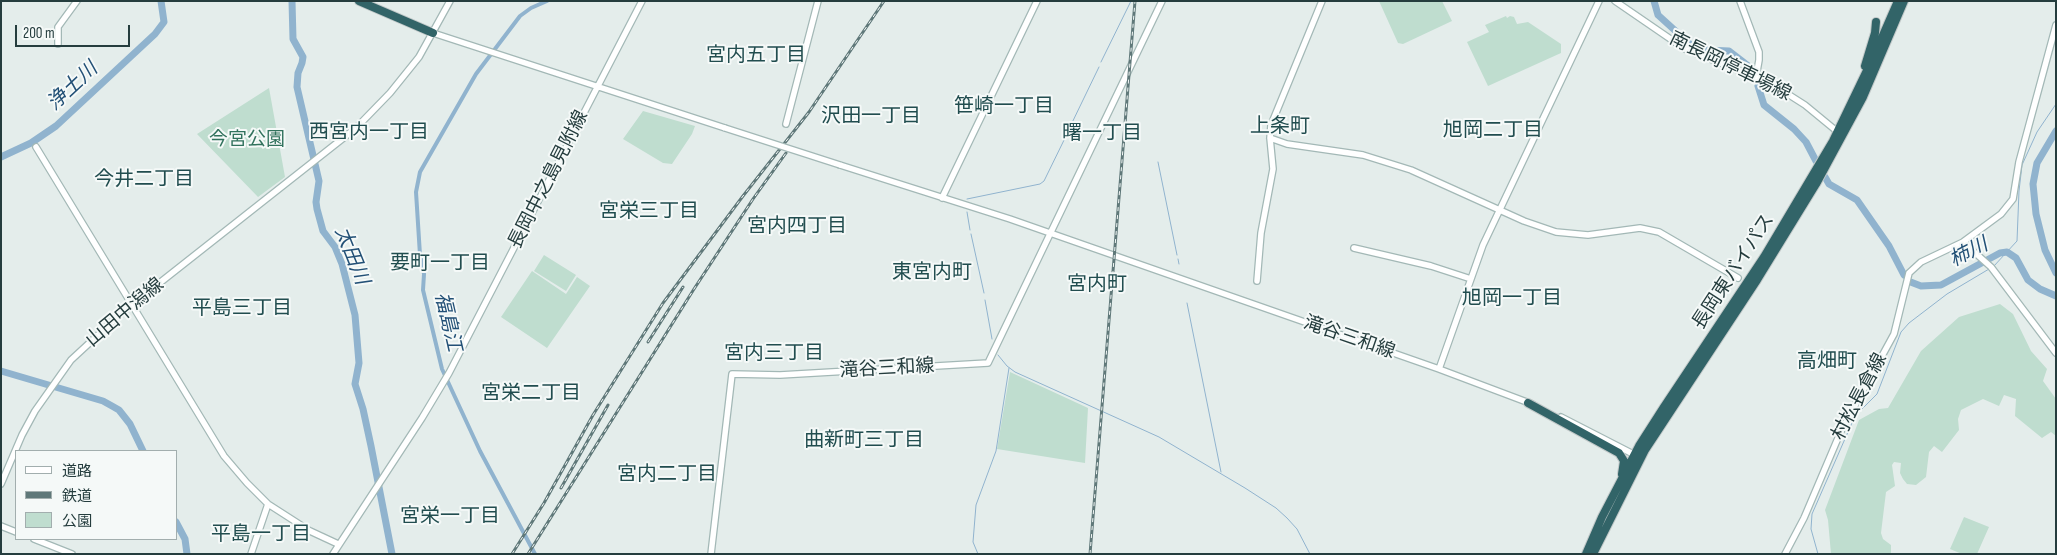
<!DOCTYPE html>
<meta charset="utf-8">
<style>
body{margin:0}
#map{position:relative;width:2057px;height:555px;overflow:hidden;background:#e4edeb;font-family:"Sofia Sans Condensed","Noto Sans JP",sans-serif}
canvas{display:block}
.frame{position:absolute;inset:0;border:2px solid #253d3e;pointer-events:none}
.legend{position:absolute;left:15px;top:450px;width:162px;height:90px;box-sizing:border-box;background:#f5f9f8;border:1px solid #a2aeae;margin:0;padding:6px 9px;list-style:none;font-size:15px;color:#253d3e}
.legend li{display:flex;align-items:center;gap:10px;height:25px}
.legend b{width:25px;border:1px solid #a2aeae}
.scale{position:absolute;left:15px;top:25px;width:115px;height:22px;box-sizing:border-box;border:2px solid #253d3e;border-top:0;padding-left:6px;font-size:15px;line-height:18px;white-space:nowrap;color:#253d3e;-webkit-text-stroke:4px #f5f9f8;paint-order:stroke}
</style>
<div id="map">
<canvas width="2057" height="555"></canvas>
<div class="frame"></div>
<ul class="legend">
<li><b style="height:6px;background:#fff"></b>道路</li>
<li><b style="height:6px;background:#5f7879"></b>鉄道</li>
<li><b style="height:14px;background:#bfddcf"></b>公園</li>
</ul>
<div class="scale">200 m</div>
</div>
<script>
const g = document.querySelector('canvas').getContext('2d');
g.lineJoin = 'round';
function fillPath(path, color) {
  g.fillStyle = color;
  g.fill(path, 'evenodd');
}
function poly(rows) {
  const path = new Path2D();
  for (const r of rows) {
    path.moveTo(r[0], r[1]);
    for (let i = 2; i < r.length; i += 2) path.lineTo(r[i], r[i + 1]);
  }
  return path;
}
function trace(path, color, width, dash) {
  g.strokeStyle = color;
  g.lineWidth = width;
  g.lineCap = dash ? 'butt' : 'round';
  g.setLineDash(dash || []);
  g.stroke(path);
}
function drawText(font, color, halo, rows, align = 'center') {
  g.font = font + ' "Sofia Sans Condensed","Noto Sans JP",sans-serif';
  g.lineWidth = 4;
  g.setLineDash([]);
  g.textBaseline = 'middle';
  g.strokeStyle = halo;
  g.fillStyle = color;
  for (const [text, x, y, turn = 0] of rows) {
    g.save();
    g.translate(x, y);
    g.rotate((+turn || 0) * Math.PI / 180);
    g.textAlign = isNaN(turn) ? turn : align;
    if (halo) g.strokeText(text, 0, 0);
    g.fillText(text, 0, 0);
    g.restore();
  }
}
fillPath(poly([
 [1379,1,1442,1,1452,21,1403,44,1398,43],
 [1506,16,1507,18,1510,16,1514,17,1517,24,1528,22,1561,44,1561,53,1488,86,1467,42,1489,32,1485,25],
 [269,88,285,177,258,197,197,134],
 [643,111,695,126,692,134,672,164,663,163,623,139],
 [544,255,576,275,566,291,534,271],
 [532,271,566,294,577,277,590,286,547,348,501,317],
 [2000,304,2013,314,2031,351,2047,369,2043,381,2056,399,2056,436,2051,432,2042,438,2015,416,2016,399,2004,395,1999,406,1983,399,1961,410,1958,419,1959,430,1942,452,1934,446,1929,452,1926,477,1916,485,1907,484,1903,479,1900,473,1901,463,1894,462,1892,465,1895,486,1886,492,1881,533,1883,539,1891,545,1891,554,1831,554,1828,520,1825,510,1859,420,1879,409,1888,408,1921,351,1959,317],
 [1010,372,1088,408,1085,463,997,449],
 [1964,517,1989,527,1977,554,1962,554,1950,549]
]), '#bfddcf');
trace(poly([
 [1101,62,1131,1],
 [1069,129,1099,67],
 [1158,162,1177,255],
 [967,199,1040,184,1044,181,1067,134],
 [967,212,970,230],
 [971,234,984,293],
 [1178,259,1179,264],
 [1994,266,2017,241,2019,191,2022,165,2037,132,2056,104],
 [985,300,992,339],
 [1187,303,1221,472],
 [998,355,1007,366,1015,372,1159,437,1245,488,1276,508,1287,518,1297,529,1310,554],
 [978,554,973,542,976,505,996,451,1009,368],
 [1818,554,1811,529,1812,514,1855,416,1877,394,1901,332,1909,323,1947,294,1989,269]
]), '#90b3ce', 1);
trace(poly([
 [535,554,480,451,442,369,423,290,424,274,420,255,416,192,420,172,476,74,520,16,531,8,547,1]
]), '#90b3ce', 4);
trace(poly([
 [292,1,293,39,303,57,302,63,298,73,297,87,319,181,316,202,317,209,323,231,335,247,342,264,355,315,359,363,355,384,363,409,371,446,392,554],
 [1654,1,1658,15,1691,45,1707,50,1729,51,1751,68],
 [1758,86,1764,105,1794,129,1806,142,1816,161],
 [2056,131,2037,163,2033,184,2036,214,2045,250,2056,273],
 [1,157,31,143,56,126,155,34,164,22,161,1],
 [1825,177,1829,184,1857,200,1889,246,1904,275],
 [1908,281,1921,286,1941,285,2000,253,2007,252,2016,258,2028,280,2040,289,2056,296],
 [1,371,103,401,112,406,119,410,130,424,143,451],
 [176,522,185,539,187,554]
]), '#90b3ce', 7);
const secondary = poly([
 [1615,1,1685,49,1756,77,1783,91,1805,105,1839,133],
 [1740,1,1759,52,1759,60,1756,77],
 [433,33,725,128],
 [58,44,58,27,77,1],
 [786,124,818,1],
 [1270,138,1287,144,1363,155,1411,170,1524,221,1556,232,1588,235,1640,228,1659,232,1738,278],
 [36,147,224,456,247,483,268,504,310,531,338,544],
 [840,165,1010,219,1439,369,1532,404],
 [942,198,1037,1],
 [1963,242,1991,267,2056,353],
 [1354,248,1431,266,1471,279],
 [1257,281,1261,233,1273,169,1270,138,1271,125,1322,1],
 [1439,369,1483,245,1599,1],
 [1561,417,1637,456],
 [1,484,22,435,35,411,71,360,124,311,356,128,390,93,419,57,450,1],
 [1,526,16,532],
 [34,539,72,554],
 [251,554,268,504],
 [333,554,422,418,449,373,642,1],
 [711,554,732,374,780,375,988,363,1162,1],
 [1785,554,1804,518,1841,431,1894,334,1909,273,1921,262,1963,242,2001,214,2013,199,2019,162,2056,25]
]);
const highway = poly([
 [359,1,433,33],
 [1865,66,1875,33,1876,22],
 [1528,403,1619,453,1624,461,1622,474],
 [1586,554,1602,517,1639,446,1664,407,1764,257,1833,141,1873,58,1898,1],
 [1593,554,1645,450,1757,280,1816,184,1863,97,1904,1]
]);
trace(secondary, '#a3b8b6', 8);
trace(highway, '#c2c9c9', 10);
trace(secondary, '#fff', 5.5);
trace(highway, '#326468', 8);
const rail = poly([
 [648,342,683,287],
 [561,488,608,405],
 [512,554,544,503,593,415,663,303,743,196,809,112,884,1],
 [528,554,694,289,753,199,786,153],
 [1090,554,1135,1]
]);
trace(rail, '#5f7879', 3);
trace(rail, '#f5f9f8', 1, [4]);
const secondaryBridge = poly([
 [725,128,840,165]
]);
trace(secondaryBridge, '#a3b8b6', 8, []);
trace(secondaryBridge, '#fff', 5.5);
drawText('19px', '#253d3e', '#f5f9f8', [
 ["南長岡停車場線",1730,67,26],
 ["長岡中之島見附線",549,180,-63],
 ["長岡東バイパス",1734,272,-57],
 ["山田中潟線",125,313,-40],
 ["滝谷三和線",1349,338,19],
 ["滝谷三和線",887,369,-3],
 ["村松長倉線",1860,397,-62]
]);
drawText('19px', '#31725d', '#f5f9f8', [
 ["今宮公園",247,140]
]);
drawText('20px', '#214d4f', '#f5f9f8', [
 ["宮内五丁目",756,56],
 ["笹崎一丁目",1004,107],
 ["沢田一丁目",871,117],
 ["上条町",1280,127],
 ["旭岡二丁目",1493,131],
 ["西宮内一丁目",369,133],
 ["曙一丁目",1102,134],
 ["今井二丁目",144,180],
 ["宮栄三丁目",649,212],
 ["宮内四丁目",797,227],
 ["要町一丁目",440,264],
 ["東宮内町",932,273],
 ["宮内町",1097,285],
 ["旭岡一丁目",1512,299],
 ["平島三丁目",242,309],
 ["宮内三丁目",774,354],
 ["高畑町",1827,362],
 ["宮栄二丁目",531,394],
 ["曲新町三丁目",864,441],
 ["宮内二丁目",667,475],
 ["宮栄一丁目",450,517],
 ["平島一丁目",261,535]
]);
drawText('italic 20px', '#225076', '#f5f9f8', [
 ["浄土川",73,87,-43],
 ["柿川",1969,253,-27],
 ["太田川",351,256,68],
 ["福島江",447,322,77]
]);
</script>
